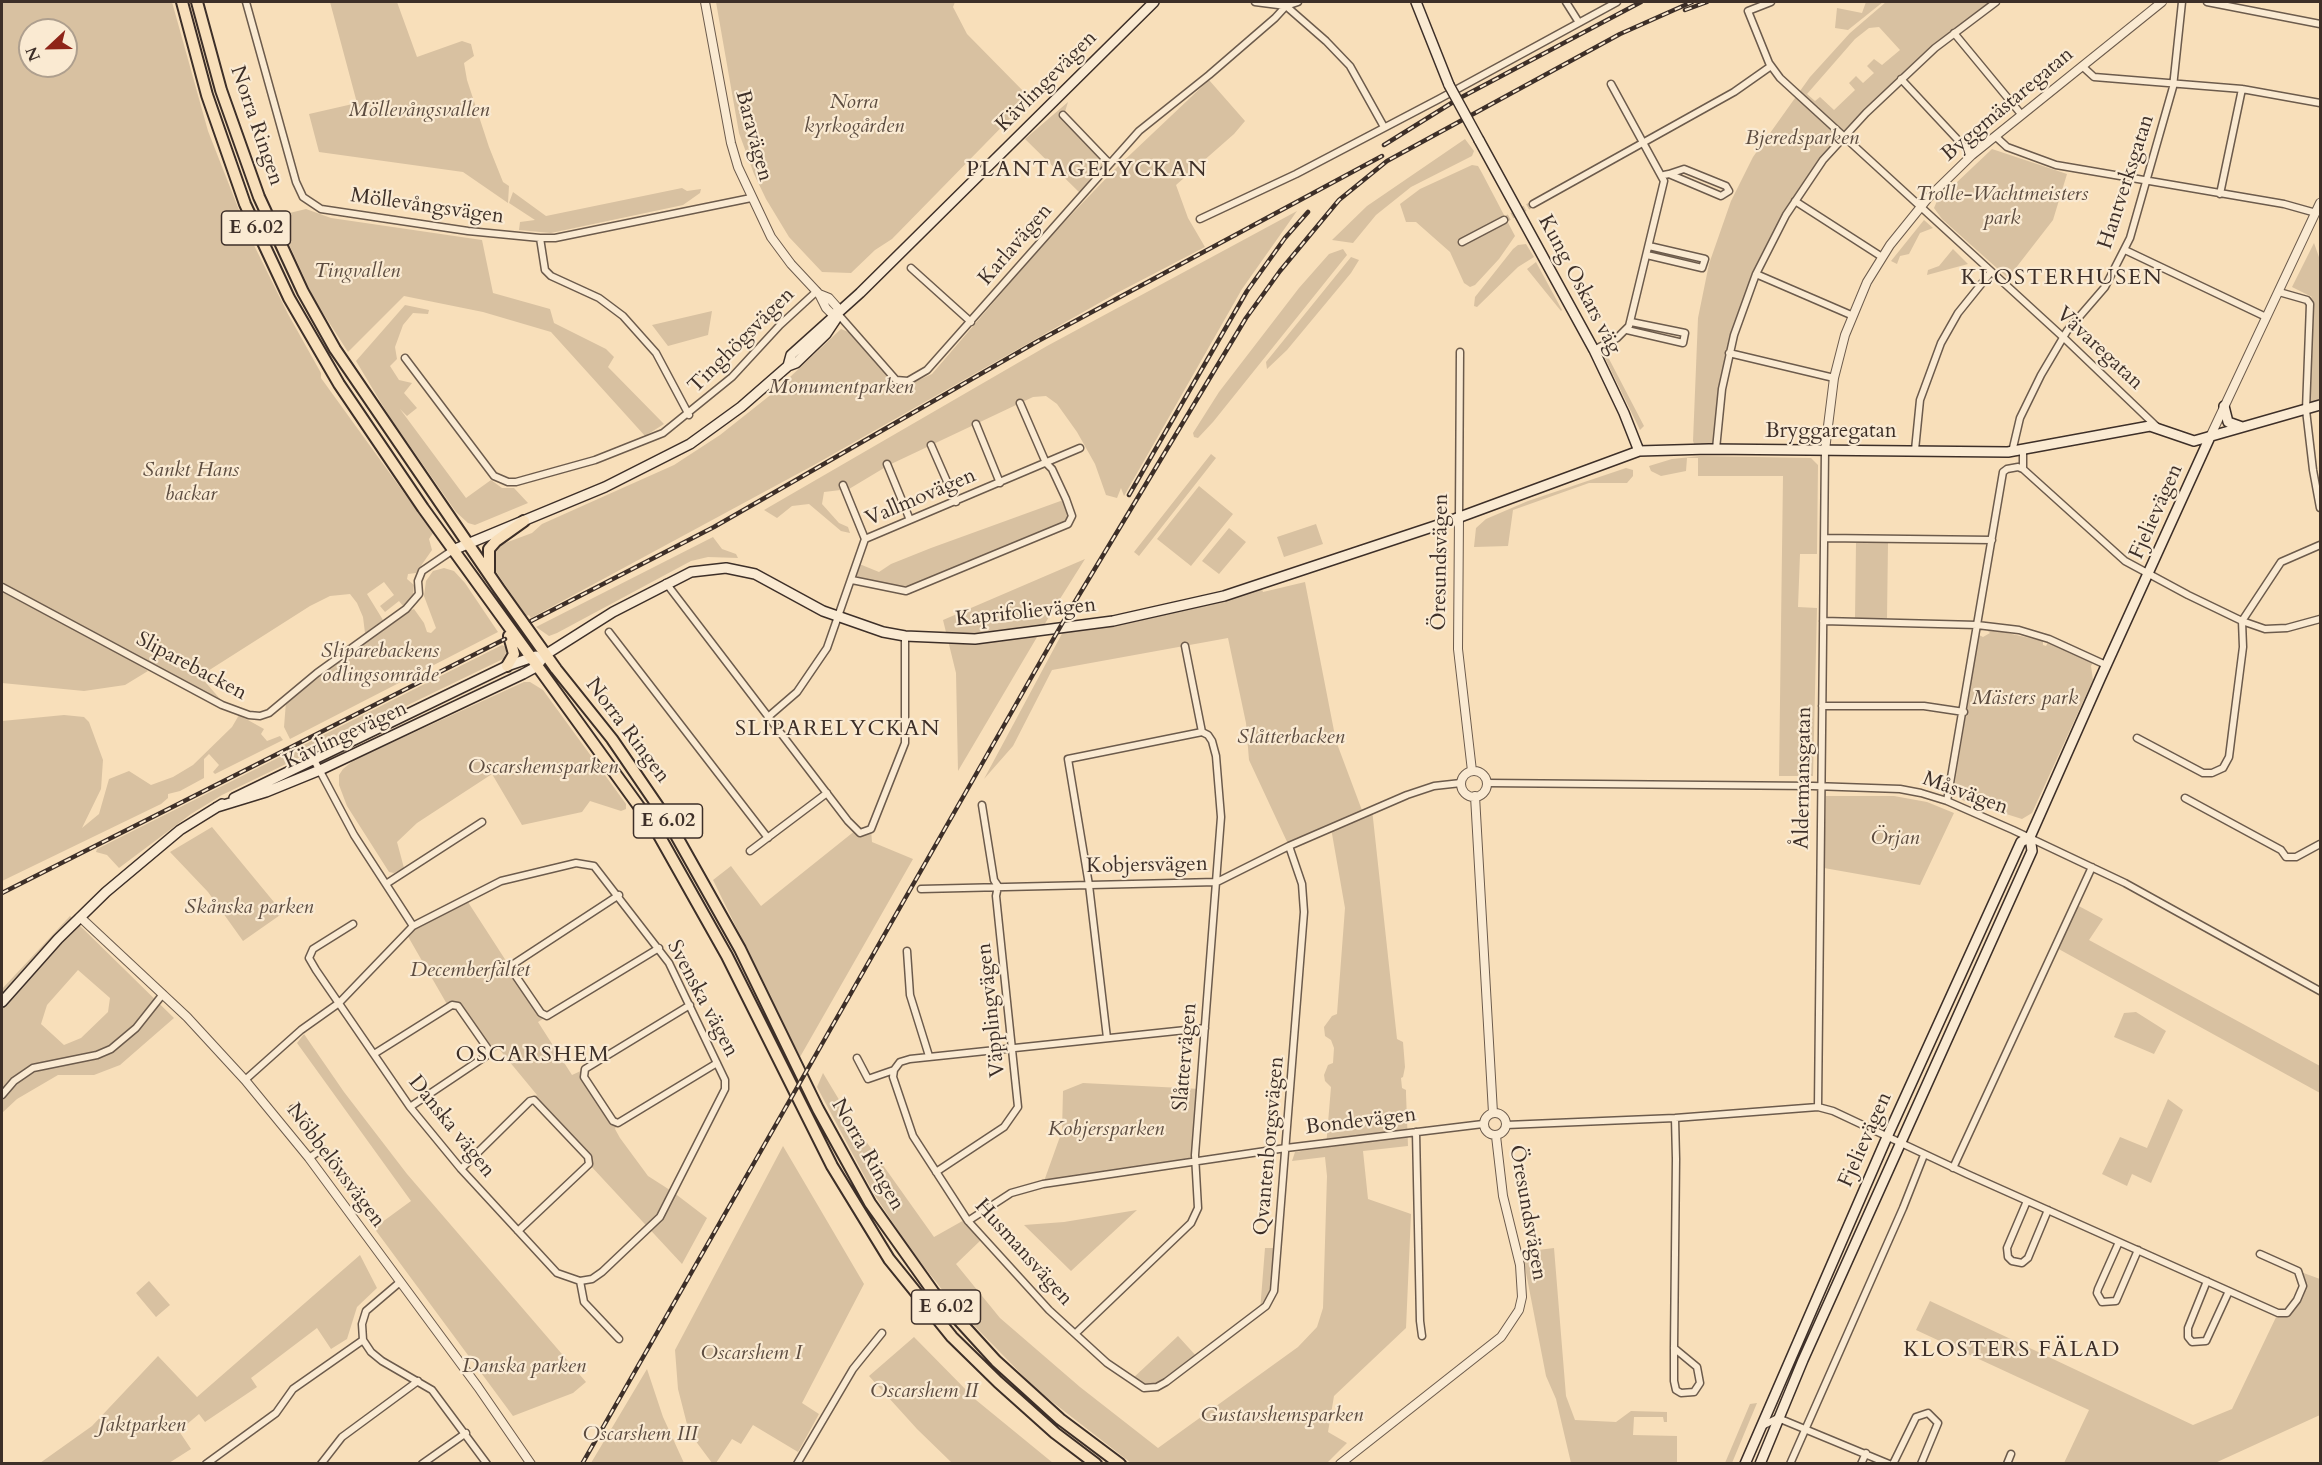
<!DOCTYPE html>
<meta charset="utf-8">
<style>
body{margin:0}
#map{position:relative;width:2322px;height:1465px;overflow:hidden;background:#f8dfba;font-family:Cardo,serif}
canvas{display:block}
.frame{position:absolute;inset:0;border:3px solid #3d2f28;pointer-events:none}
.north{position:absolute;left:18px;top:18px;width:60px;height:60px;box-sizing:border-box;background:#faead2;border:2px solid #ae9f8e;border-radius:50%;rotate:248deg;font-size:16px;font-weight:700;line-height:24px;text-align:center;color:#3d2f28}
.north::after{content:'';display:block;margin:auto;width:21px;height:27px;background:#8f2418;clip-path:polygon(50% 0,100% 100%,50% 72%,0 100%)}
</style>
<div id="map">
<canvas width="2322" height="1465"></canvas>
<div class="frame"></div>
<div class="north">N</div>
</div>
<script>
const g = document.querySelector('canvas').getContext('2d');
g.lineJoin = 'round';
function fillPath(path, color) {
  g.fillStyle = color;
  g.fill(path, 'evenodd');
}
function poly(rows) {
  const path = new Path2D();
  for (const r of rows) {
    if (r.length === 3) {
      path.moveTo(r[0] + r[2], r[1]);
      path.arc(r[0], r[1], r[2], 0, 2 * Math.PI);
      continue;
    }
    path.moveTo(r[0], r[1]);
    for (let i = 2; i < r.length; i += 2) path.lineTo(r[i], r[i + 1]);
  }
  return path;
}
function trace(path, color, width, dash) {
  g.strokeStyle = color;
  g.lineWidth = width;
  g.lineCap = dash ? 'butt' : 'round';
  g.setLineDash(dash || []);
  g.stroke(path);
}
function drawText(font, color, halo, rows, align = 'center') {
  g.font = font + ' Cardo,serif';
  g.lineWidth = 4.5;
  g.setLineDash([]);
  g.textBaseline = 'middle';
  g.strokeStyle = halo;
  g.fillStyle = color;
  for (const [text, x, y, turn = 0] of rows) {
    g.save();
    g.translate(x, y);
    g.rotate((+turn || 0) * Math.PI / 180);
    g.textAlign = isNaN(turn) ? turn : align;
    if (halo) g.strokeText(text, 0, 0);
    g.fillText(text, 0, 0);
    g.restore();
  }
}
fillPath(poly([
 [2,2,172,2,208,131,248,233,288,314,321,373,321,378,433,533,429,539,432,550,416,573,408,574,407,579,414,585,413,596,409,602,403,606,399,601,385,612,380,606,394,595,384,582,367,594,383,620,365,633,363,617,357,603,350,594,330,596,310,606,200,676,221,700,2,584],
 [30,30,66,30,66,66,30,66],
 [330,2,397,2,417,57,462,41,471,44,474,56,464,63,467,80,489,147,503,182,509,186,508,203,463,172,319,152,309,114,357,103],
 [716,2,955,2,953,7,967,34,1030,98,892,239,875,250,851,273,822,272,789,237,766,199,754,174,739,133],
 [1866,2,1883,2,1848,30,1835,28,1837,8,1862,13],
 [1886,2,1996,2,1954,33,1843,136,1773,237,1730,349,1716,449,1696,449,1693,441,1698,318,1709,264,1731,201,1753,157,1810,77,1850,33],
 [1879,27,1900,50,1882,65,1874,59,1867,66,1874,73,1863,83,1856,76,1849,83,1855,90,1834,110,1820,97,1815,101,1807,94,1855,39,1869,28],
 [1209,80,1245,121,1234,134,1176,185,1188,218,1205,247,1115,294,814,465,531,618,529,615,526,616,495,570,492,562,497,546,532,533,542,524,674,465,720,435,773,393,841,329,851,333,898,389,932,374,1046,241,1115,169],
 [1068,102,1064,115,1109,163,1082,195,1025,139],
 [1465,139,1474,151,1472,156,1411,187,1376,215,1353,243,1332,240,1367,206],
 [1992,149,2067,174,2053,220,2008,278,1942,219,1934,208,1937,201],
 [1472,165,1478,166,1482,173,1515,236,1499,259,1475,285,1470,287,1464,283,1450,252,1416,222,1406,222,1400,204,1420,189],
 [682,188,687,191,701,189,700,193,683,205,551,233,519,230,520,222,535,220,509,203,513,192,546,216],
 [306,209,331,218,482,240,493,293,550,309,554,323,606,349,614,357,608,367,664,424,645,436,551,332,483,312,404,296,348,352,314,299,278,220,277,216],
 [1297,211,1242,289,1124,496,1121,488,1117,498,1106,495,1095,464,1077,432,1057,404,1046,396,1033,397,889,465,849,489,824,492,822,504,839,523,848,527,850,533,841,531,809,504,792,506,777,518,764,510,1047,346],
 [1924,220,1933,228,1920,233,1909,254,1900,256,1897,264,1891,261],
 [2314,243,2320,260,2320,405,2306,410,2310,307,2307,300,2312,297,2292,287],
 [1526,244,1534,257,1518,267,1477,307,1474,306,1475,297,1513,249,1518,245],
 [1343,249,1347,255,1213,422,1198,438,1194,437,1193,433,1219,392,1299,288,1329,254],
 [1953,249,1968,264,1927,275,1928,270,1939,266],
 [1351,257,1359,260,1351,273,1287,350,1267,369,1266,362],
 [1536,262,1562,310,1561,311,1527,269],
 [405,305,429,310,428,314,413,313,403,325,395,347,397,359,390,366,399,380,412,383,404,393,417,408,407,416,400,409,466,498,491,480,502,488,514,488,528,503,475,525,468,523,456,512,389,416,356,361],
 [712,311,708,335,668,346,652,325],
 [1607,355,1644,426,1640,430,1604,356],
 [1211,454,1216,458,1139,556,1134,552],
 [1700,456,1811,458,1818,465,1817,554,1800,554,1798,607,1817,608,1813,776,1779,776,1783,476,1698,476,1698,458,1687,458,1686,471,1661,476,1651,471,1649,466,1672,459],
 [1626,468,1633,470,1633,476,1627,483,1589,483,1513,510,1508,546,1474,547,1476,528,1486,519,1528,501],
 [1199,486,1233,514,1191,566,1157,539],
 [1066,499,1071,520,906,591,852,580,857,563,879,572,891,564,931,548],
 [1316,524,1323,544,1284,557,1277,537],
 [1229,528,1246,542,1219,574,1202,561],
 [713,537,722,549,736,554,738,558,708,557,691,561,557,633,549,636,536,627],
 [1856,543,1888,543,1887,618,1855,618],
 [1085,559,1053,610,958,771,956,673,943,620],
 [444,568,454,571,465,583,498,632,290,739,284,727,286,702,409,611,414,609,424,623,427,632,431,633,436,628,424,596,426,581,433,571],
 [1305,582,1336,741,1363,813,1372,809,1397,1039,1403,1042,1405,1067,1403,1077,1401,1078,1402,1088,1406,1090,1406,1094,1408,1146,1363,1151,1368,1199,1411,1214,1406,1328,1334,1396,1328,1432,1347,1443,1327,1463,1131,1463,1037,1390,955,1306,910,1249,874,1194,817,1087,823,1073,853,1123,934,1237,966,1219,982,1239,956,1264,1000,1318,1080,1387,1158,1448,1298,1347,1317,1327,1323,1308,1327,1176,1325,1157,1292,1161,1295,1152,1326,1147,1331,1087,1325,1081,1324,1075,1328,1065,1333,1063,1334,1048,1331,1040,1325,1036,1324,1027,1332,1016,1337,1014,1345,908,1331,828,1289,846,1249,760,1246,723,1228,638,1052,670,1013,746,984,779,1065,628,1260,585,1263,592],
 [2,592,124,655,148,671,125,685,84,691,2,683],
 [1985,628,2043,641,2043,645,2046,646,2048,642,2093,662,2091,666,2093,680,2032,813,2022,819,1959,799,1957,789,1954,788,1979,635,1983,637,1990,633],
 [502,645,508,648,503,659,222,795,191,814,119,868,107,855,96,852,97,849],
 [524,682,530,682,543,690,626,804,626,809,621,811,590,801,582,812,522,825,492,774,417,823,397,842,404,868,394,873,389,872,347,806,339,785,339,775,343,769,354,760],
 [64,715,84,717,89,722,103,760,101,789,82,828,99,814,109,779,129,771,151,785,173,777,193,765,232,727,239,715,264,729,261,734,267,741,280,736,283,740,215,774,213,772,219,765,209,754,204,759,204,778,180,791,168,794,168,798,161,804,2,881,2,721],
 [1826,796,1894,796,1927,802,1954,813,1920,885,1824,868],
 [212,827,283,913,243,941,208,892,170,852],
 [871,829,872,842,913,859,800,1057,713,880,731,866,761,906,856,830],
 [466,899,532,1001,547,1016,538,1022,572,1075,585,1069,584,1073,618,1123,615,1129,620,1138,648,1176,673,1192,707,1218,682,1264,589,1164,589,1161,537,1102,530,1101,537,1095,499,1049,489,1054,458,1006,448,1006,406,933],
 [2075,904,2103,919,2089,940,2320,1066,2320,1093,2055,947],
 [70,916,174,1018,120,1065,94,1075,58,1075,17,1099,2,1113,2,989],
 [78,970,110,998,108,1012,81,1038,64,1045,41,1024,47,1005],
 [2136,1012,2166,1031,2154,1054,2114,1037,2124,1013],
 [304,1034,344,1092,407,1174,586,1382,573,1393,513,1416,374,1228,411,1201,297,1043],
 [1083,1083,1201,1089,1195,1162,1043,1184,1062,1131,1063,1091],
 [2168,1099,2183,1110,2151,1183,2132,1174,2127,1186,2102,1174,2120,1137,2147,1148],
 [783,1146,864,1284,802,1403,819,1414,798,1452,753,1425,741,1444,732,1439,716,1463,712,1463,689,1432,678,1389,675,1350],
 [1137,1210,1071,1271,1024,1225,1064,1222],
 [1265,1248,1279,1248,1276,1284,1260,1311],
 [1554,1248,1566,1396,1575,1420,1616,1422,1631,1411,1667,1412,1667,1422,1664,1422,1663,1417,1634,1417,1633,1435,1677,1436,1677,1463,1571,1463,1556,1399,1546,1376,1522,1252],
 [360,1255,377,1288,357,1307,347,1339,331,1349,317,1328,251,1378,257,1387,205,1422,199,1414,179,1431,191,1449,169,1463,40,1463,92,1426,158,1356,197,1397],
 [2298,1271,2320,1279,2320,1415,2215,1463,2064,1463,2089,1410,1916,1330,1930,1301,2193,1425,2232,1409,2278,1313,2284,1314,2301,1292],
 [149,1281,170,1305,156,1317,136,1293],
 [1178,1336,1198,1358,1166,1382,1144,1388,1131,1380],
 [914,1337,976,1400,1053,1463,951,1462,917,1429,869,1376],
 [647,1369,663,1417,684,1463,591,1463],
 [1757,1403,1732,1463,1725,1463,1750,1404]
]), '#d8c1a1');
trace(poly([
 [1504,220,1533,204]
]), '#d3bc9d', 6, [6, 3]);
const minor = poly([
 [246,2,296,182,303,197,321,209,468,231,540,238,555,238,751,198],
 [1255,2,1286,6,1326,41,1350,66,1384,127],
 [1566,2,1578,21],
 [1771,2,1748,11,1769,63,1780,78,2064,338,2156,426],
 [2207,2,2320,24],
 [1954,33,2021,114],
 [2082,66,2094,77,2242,89,2320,103],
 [1901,79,1972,155],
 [1063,115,1109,163],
 [1995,136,2007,147,2056,165,2284,204,2316,213],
 [1664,175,1669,174,1721,196,1729,191,1726,186,1684,169,1669,174],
 [2220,194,2242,89],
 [1795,201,1882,257],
 [1533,204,1734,92,1771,66],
 [1200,219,1296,174,1439,99,1617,2],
 [540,238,545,270,551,276,599,298,623,316,656,353,689,415],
 [1462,242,1504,220],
 [2125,250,2266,317],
 [1647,255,1702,268,1705,259,1649,246],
 [911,268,971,322],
 [1756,274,1851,315],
 [2279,292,2307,300,2310,304,2306,410,2313,470,2320,508],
 [838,314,896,380,908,381,927,370,1139,131,1209,75,1275,18,1286,6,1298,2],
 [1627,330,1683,343,1685,333,1631,322],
 [1594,350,1617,338,1629,326,1664,181,1611,84],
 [1729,353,1834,378],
 [405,358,494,476,508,482,516,482,595,460,663,433,732,377,780,325,817,291],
 [976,424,1000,483],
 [931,445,956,502],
 [1716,449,1722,389,1734,335,1756,274,1786,215,1823,160,1866,113,1935,48,1996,2],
 [1915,450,1920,400,1941,343,1958,313,1991,272],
 [2012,452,2020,418,2041,375,2067,331,2105,287,2130,238,2173,87,2182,2],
 [887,464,910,520],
 [2023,469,2023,450],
 [843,485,865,539],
 [1459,517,1460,352],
 [1824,538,1992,540],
 [852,580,906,591,1068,524,1072,516,1066,499,1052,469,1046,463,1020,403],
 [666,583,848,821,860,833,871,829,905,743,905,636],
 [2,587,222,705,249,715,260,716,269,713,317,673,406,609,419,594,418,581,422,571,453,550],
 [1823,621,1977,625,2019,630,2049,639,2106,665],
 [609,632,768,838],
 [1185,646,1202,732],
 [1822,706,1924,706,1964,712],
 [768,717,797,692,827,648,865,539,1080,448],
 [2137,738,2203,773,2212,773,2223,768,2229,757,2232,733,2243,647,2242,621,2281,562,2320,545],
 [313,758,354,835,413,926],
 [1487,783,1813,786,1900,789,1921,793,1947,801,2013,830,2125,883,2320,991],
 [2185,798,2281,850,2286,857,2296,857,2320,844],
 [1947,801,2003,472,2007,469,2018,467,2023,469,2125,561,2188,595,2242,621,2265,629,2287,628,2320,619],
 [750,851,827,793],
 [386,884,482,822],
 [921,889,1217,882,1289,846,1407,795,1434,786,1461,783],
 [619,895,512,965,511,969,541,1013,547,1016,659,948],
 [353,924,313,949,309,958,316,970,410,1107,461,1169,557,1273,580,1281,584,1302,619,1339],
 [907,951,910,995,929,1056],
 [690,1005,585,1069,584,1077,613,1121,618,1123,717,1063],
 [1205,1028,910,1059,900,1062,894,1070,893,1077,913,1136,968,1221,1049,1310,1107,1363,1144,1388,1157,1387,1166,1382,1266,1306,1274,1291,1304,912,1302,884,1289,846],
 [374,1054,452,1005,458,1006,488,1049,489,1054,410,1107],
 [857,1058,868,1079,894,1070],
 [245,1080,301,1030,339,1003,413,926,501,881,576,863,594,866,669,963,725,1080,725,1089,660,1217,602,1272,592,1279,580,1281],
 [2,1095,14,1081,33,1068,97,1055,111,1049,136,1028,163,994],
 [1818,1107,1825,450],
 [293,1109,350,1187],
 [1506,1125,1675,1118,1818,1107,1833,1111,1967,1174,2278,1313,2287,1313,2297,1300,2303,1286,2298,1271,2260,1254],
 [1416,1132,1420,1321,1422,1336],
 [309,1158,322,1149],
 [1953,1168,2092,867],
 [461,1169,530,1101,534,1100,588,1157,589,1164,518,1231],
 [936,1172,1004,1127,1018,1107,996,896,998,886,994,880,982,805],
 [2027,1201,2007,1248,2008,1257,2012,1261,2022,1263,2028,1258,2048,1210],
 [968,1221,1011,1193,1043,1184,1286,1148,1483,1124],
 [2119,1242,2098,1289,2097,1293,2102,1302,2116,1301,2138,1250],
 [2207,1281,2188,1328,2188,1337,2192,1342,2206,1341,2229,1291],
 [400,1282,366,1311,362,1324,363,1340,371,1352,382,1361,432,1390,487,1464],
 [1076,1333,1191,1223,1198,1208,1195,1155,1221,817,1216,756,1212,741,1208,735,1202,732,1068,759,1089,885,1107,1038],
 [1674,1348,1697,1367,1700,1383,1694,1392,1681,1393,1676,1390,1674,1381,1674,1348,1676,1159,1675,1118],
 [1762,1426,1778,1418,1889,1464],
 [206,1464,276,1413,293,1389,363,1340],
 [321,1464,342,1437,418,1381],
 [422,1464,466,1433],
 [797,1464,853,1369,882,1333],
 [1790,1464,1903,1208,1924,1155],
 [1861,1464,1866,1453],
 [1893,1464,1916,1417,1928,1413,1938,1423,1921,1464],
 [2007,1464,2011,1454]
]);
const tertiary = poly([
 [705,2,731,143,738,167,771,237,791,264,819,294,826,308,831,313,838,314,837,307,829,298,819,294],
 [2210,437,2320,203],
 [1825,450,1834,378,1845,335,1867,282,1890,245,1928,198,1972,155,2162,2],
 [1459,517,1458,649,1472,771],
 [1474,784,13],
 [1475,796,1493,1113],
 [80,917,187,1017,245,1080,309,1158,478,1387,531,1464],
 [1495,1124,11],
 [1340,1464,1501,1337,1519,1310,1522,1297,1520,1265,1503,1196,1496,1136]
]);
const secondary = poly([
 [1416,2,1449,85],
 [1479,140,1594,350,1624,413,1639,451],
 [788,366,791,355,860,293,1154,2],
 [2224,406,2228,422,2242,427],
 [453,550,605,487,690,444,741,407,788,366,796,363,826,334,836,319],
 [234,798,507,666,536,656],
 [217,807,266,792,320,770,523,674,536,667,545,655,613,612,691,572,726,568,755,574,823,611,883,632,905,636,975,639,1113,621,1224,596,1441,524,1639,451,1709,449,2008,452,2150,426,2194,441,2320,405],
 [2,1002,58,939,106,892,180,830,222,804],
 [1745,1464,1887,1137,2021,842,2030,837],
 [1760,1464,1803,1360,2032,851,2030,837,2100,679,2210,437]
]);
const primary = poly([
 [182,2,207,95,245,204,289,298,339,384,423,508,656,830,727,956,832,1166,889,1259,952,1337,998,1382,1055,1433,1096,1464],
 [197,2,221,90,259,197,303,292,335,349,499,589,556,669,612,739,668,821,740,949,818,1109,870,1203,934,1293,996,1361,1060,1419,1120,1464],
 [489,572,489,549,496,541,524,521],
 [507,666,514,654,509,636]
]);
trace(minor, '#6c5b4c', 9);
trace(tertiary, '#6c5b4c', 10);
trace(secondary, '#3d2f28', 12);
trace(primary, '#3d2f28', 14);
trace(minor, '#faead2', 6);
trace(tertiary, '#faead2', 8);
trace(secondary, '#faead2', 9);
trace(primary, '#f8dfba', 10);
const rail = poly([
 [1685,10,1707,2],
 [1384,145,1458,99,1641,2],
 [1129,495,1247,291,1285,238,1308,212],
 [531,621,714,527,1038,341,1382,156],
 [2,893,505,639],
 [582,1464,1067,615,1246,318,1280,271,1339,200,1387,161,1620,34,1692,2]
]);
trace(rail, '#3d2f28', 4.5);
trace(rail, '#faead2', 2, [7]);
const secondaryBridge = poly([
 [1449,85,1479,140]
]);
trace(secondaryBridge, '#3d2f28', 12, []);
trace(secondaryBridge, '#faead2', 9);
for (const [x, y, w] of [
 [256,228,69],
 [668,821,69],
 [946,1307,69]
]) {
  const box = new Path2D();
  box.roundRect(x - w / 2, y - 17, w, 34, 4.5);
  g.fillStyle = '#faead2';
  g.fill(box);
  trace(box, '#3d2f28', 1.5);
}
drawText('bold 20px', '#3d2f28', null, [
 ["E 6.02",256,228],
 ["E 6.02",668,821],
 ["E 6.02",946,1307]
]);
drawText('21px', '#3d2f28', '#faead2', [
 ["Kävlingevägen",1047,82,-45],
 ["Byggmästaregatan",2008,105,-40],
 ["Norra Ringen",256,126,71],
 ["Baravägen",753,136,75],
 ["Hantverksgatan",2127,182,-72],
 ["Möllevångsvägen",427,207,8],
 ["Karlavägen",1016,245,-49],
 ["Kung Oskars väg",1579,285,62],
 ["Tinghögsvägen",742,341,-45],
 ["Vävaregatan",2099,349,43],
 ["Bryggaregatan",1831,432],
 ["Vallmovägen",921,498,-23],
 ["Fjelievägen",2157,512,-66],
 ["Öresundsvägen",1441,562,-89],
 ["Kaprifolievägen",1026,613,-6],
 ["Sliparebacken",191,667,28],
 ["Norra Ringen",627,731,53],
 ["Kävlingevägen",346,736,-25],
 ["Åldermansgatan",1804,778,-89],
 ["Måsvägen",1965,794,20],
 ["Kobjersvägen",1147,866,-1],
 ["Svenska vägen",702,999,62],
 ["Väpplingvägen",992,1010,-96],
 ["Slåttervägen",1186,1057,-85],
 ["Bondevägen",1361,1122,-7],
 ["Danska vägen",451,1127,51],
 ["Fjelievägen",1866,1140,-66],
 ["Qvantenborgsvägen",1270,1146,-85],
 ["Norra Ringen",867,1155,60],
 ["Nöbbelövsvägen",335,1166,53],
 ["Öresundsvägen",1527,1213,80],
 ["Husmansvägen",1023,1253,48]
]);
drawText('italic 21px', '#5c4c40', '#faead2', [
 ["Norra",854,103],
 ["kyrkogården",854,127],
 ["Möllevångsvallen",419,111],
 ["Bjeredsparken",1802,139],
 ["Trolle-Wachtmeisters",2002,195],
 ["park",2002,219],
 ["Tingvallen",357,272],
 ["Monumentparken",841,388],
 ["Sankt Hans",191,471],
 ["backar",191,495],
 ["Sliparebackens",380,652],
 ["odlingsområde",380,676],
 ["Mästers park",2025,699],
 ["Slåtterbacken",1291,738],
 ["Oscarshemsparken",543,768],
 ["Örjan",1895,839],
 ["Skånska parken",249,908],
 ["Decemberfältet",470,971],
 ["Kobjersparken",1106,1130],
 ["Oscarshem I",751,1354],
 ["Danska parken",524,1367],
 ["Oscarshem II",924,1392],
 ["Gustavshemsparken",1282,1416],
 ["Jaktparken",142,1426],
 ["Oscarshem III",640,1435]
]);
g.letterSpacing = '1.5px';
drawText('22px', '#3d2f28', '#faead2', [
 ["PLANTAGELYCKAN",1087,171],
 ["KLOSTERHUSEN",2062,279],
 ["SLIPARELYCKAN",838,730],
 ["OSCARSHEM",533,1056],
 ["KLOSTERS FÄLAD",2012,1351]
]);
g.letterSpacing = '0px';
</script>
